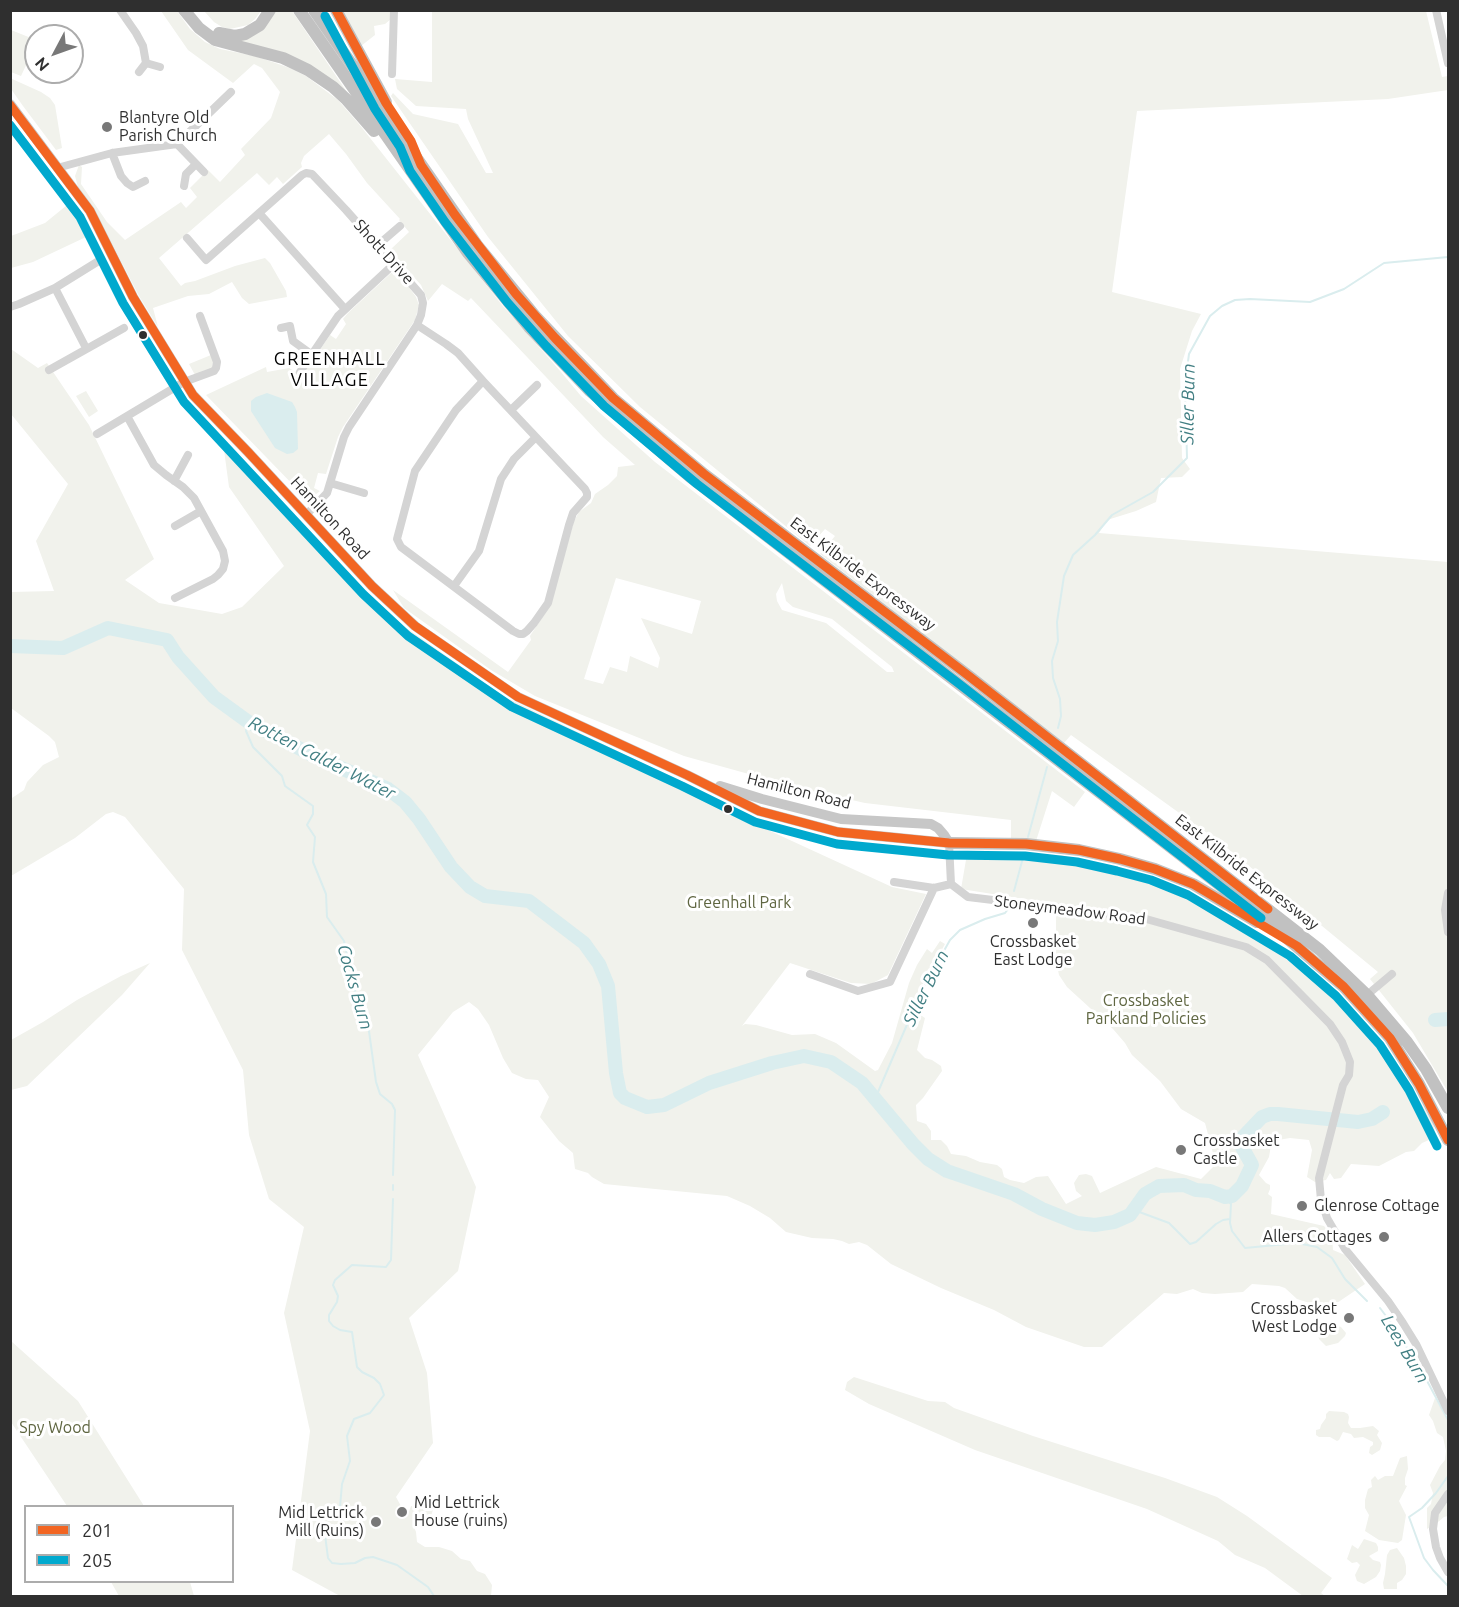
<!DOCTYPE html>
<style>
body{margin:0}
#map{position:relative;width:1459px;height:1607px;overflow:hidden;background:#fff;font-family:Ubuntu,sans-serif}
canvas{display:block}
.frame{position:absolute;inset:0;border:12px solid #2f2f2f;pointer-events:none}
.legend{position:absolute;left:24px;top:1505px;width:210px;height:78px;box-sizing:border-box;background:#fff;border:2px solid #acacac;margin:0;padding:8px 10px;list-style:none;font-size:18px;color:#2f2f2f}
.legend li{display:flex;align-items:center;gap:12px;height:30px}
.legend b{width:30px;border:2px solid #acacac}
.north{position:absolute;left:24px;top:24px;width:60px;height:60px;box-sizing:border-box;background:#fff;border:2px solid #acacac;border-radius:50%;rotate:229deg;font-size:16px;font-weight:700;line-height:24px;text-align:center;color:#2f2f2f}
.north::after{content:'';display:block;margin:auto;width:21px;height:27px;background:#787878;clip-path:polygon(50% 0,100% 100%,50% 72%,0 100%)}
</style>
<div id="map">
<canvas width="1459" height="1607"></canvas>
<div class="frame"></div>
<ul class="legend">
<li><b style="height:8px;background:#f26522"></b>201</li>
<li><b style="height:8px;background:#00a9ce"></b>205</li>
</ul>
<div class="north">N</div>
</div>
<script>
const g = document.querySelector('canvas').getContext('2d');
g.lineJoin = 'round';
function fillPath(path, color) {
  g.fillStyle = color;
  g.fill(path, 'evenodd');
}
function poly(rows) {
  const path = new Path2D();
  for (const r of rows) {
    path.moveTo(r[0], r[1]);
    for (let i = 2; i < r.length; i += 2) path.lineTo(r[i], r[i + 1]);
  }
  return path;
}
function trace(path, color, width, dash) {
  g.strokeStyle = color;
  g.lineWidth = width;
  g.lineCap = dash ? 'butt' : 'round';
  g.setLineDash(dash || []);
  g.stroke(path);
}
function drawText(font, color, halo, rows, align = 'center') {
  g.font = font + ' Ubuntu,sans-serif';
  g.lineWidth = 6;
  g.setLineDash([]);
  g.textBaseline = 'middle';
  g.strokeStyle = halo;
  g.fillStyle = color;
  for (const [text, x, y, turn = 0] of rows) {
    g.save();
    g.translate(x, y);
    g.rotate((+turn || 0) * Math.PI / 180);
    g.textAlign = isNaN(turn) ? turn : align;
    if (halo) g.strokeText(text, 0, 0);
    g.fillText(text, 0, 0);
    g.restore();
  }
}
fillPath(poly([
 [161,11,177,11,190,29,205,42,220,49,255,56,290,68,306,76,338,100,359,124,502,305,561,372,581,396,655,462,1085,792,1074,807,1052,791,1036,841,1011,839,1011,820,865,803,799,788,684,756,535,696,491,670,404,608,393,590,508,672,531,640,530,636,551,604,574,521,579,512,591,503,595,494,608,485,617,476,618,467,635,465,603,437,471,298,468,301,442,284,428,301,421,285,390,250,409,232,399,220,400,219,367,183,346,154,329,134,304,156,301,163,302,167,283,184,277,177,269,185,257,173,159,258,181,286,185,283,195,281,235,266,265,258,270,263,286,291,287,297,249,304,242,298,232,282,209,294,188,296,153,308,158,327,139,296,95,211,78,187,75,176,79,165,82,167,81,184,107,222,125,240,181,202,186,208,197,197,190,188,208,170,220,182,245,155,241,149,271,118,280,92,262,68,254,64,233,83,188,50],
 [616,578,701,601,692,634,641,618,660,658,658,668,630,656,627,672,610,667,603,684,584,679],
 [782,583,786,601,793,607,832,619,892,667,894,672,887,672,826,623,782,610,777,601,776,594],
 [204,11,261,11,255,19,248,25,230,29,222,27,214,22],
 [274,11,292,11,347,92,229,41],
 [342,11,391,11,391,19,385,24,374,26,375,35,361,46],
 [432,11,1426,11,1442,77,1448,76,1448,90,1388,99,1137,111,1112,292,1201,314,1192,331,1180,369,1182,458,1190,469,1182,477,1161,478,1156,502,1136,511,1107,520,1099,533,1448,562,1448,1092,1413,1033,1370,979,1378,972,1221,843,1071,735,1064,743,820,554,835,536,825,529,810,546,640,407,568,336,488,237,391,96,393,93,413,114,458,124,486,173,493,173,468,119,466,109,416,106,397,89,395,79,432,82],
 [11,30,36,40,36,44,21,76,11,72],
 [10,78,41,92,50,98,55,105,62,148,56,150,23,106,11,89],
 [72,201,94,236,109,266,105,269,86,237,33,262,11,268,11,236,45,223],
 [391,273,394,273,408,286,416,297,419,305,415,320,343,427,338,437,326,474,318,473,314,488,320,491,315,495,310,497,306,496,298,490,206,395,266,367,267,372,289,368,302,376,330,335,336,339,346,324,343,319,348,313],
 [11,349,38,368,47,363,89,425,154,559,125,580,159,603,222,614,242,607,284,566,229,487,224,450,232,447,360,587,395,620,505,697,738,809,755,824,892,887,926,894,888,975,871,984,851,983,790,963,742,1026,745,1024,756,1025,792,1035,815,1034,836,1043,875,1071,878,1070,892,1043,909,983,917,965,927,949,932,953,940,941,945,944,910,1008,925,1018,917,1050,925,1058,932,1060,941,1066,942,1071,923,1098,916,1105,917,1121,926,1124,931,1131,931,1140,941,1140,947,1146,951,1154,966,1156,980,1162,997,1165,1002,1169,1004,1177,1010,1180,1024,1183,1036,1177,1048,1176,1066,1204,1082,1196,1076,1191,1074,1183,1079,1175,1086,1174,1092,1176,1100,1193,1156,1167,1201,1179,1213,1167,1214,1157,1205,1123,1181,1109,1160,1081,1132,1055,1125,1043,1113,1029,1067,987,1059,975,1056,960,1056,904,961,889,967,854,1061,855,1161,882,1242,925,1309,977,1368,1032,1415,1094,1433,1122,1436,1137,1422,1143,1414,1151,1406,1152,1379,1166,1351,1164,1341,1178,1334,1179,1330,1173,1326,1180,1315,1182,1307,1177,1312,1150,1309,1140,1290,1138,1278,1140,1271,1145,1269,1157,1259,1175,1266,1183,1270,1185,1270,1189,1268,1194,1272,1197,1271,1214,1324,1226,1332,1236,1333,1250,1345,1255,1365,1284,1328,1309,1297,1299,1285,1288,1279,1286,1252,1284,1243,1292,1215,1294,1202,1293,1193,1289,1177,1294,1164,1293,1102,1347,1084,1347,1026,1327,994,1310,941,1288,891,1264,867,1245,859,1242,849,1244,842,1241,833,1239,812,1238,786,1232,770,1218,750,1206,727,1196,604,1184,592,1177,588,1173,575,1169,573,1153,559,1141,540,1117,549,1097,538,1080,526,1079,512,1073,503,1058,489,1025,478,1009,469,1002,453,1012,418,1055,476,1187,458,1271,409,1318,427,1373,433,1443,396,1497,407,1517,411,1506,415,1507,418,1499,434,1506,430,1520,420,1519,414,1527,416,1532,417,1542,425,1547,439,1547,452,1551,461,1559,470,1561,477,1571,485,1574,492,1585,491,1596,340,1596,292,1570,310,1431,284,1313,304,1227,269,1199,249,1135,243,1070,182,950,184,889,125,817,113,812,106,814,75,838,11,876,12,798,24,790,27,782,43,765,59,757,55,742,49,736,11,708,11,592,54,591,36,541,68,484,11,414],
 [211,355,214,357,212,368,195,375,189,364],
 [86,391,98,411,89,417,76,396],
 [150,963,122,995,27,1086,11,1090,11,1040,43,1022,77,1000,121,976],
 [1334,1325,1341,1327,1346,1333,1345,1336,1338,1343,1326,1346,1319,1339,1318,1334,1327,1328],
 [11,1341,78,1401,144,1506,67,1506,11,1422],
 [854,1377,928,1401,945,1402,954,1408,1033,1436,1165,1478,1217,1497,1247,1516,1332,1578,1321,1593,1325,1596,1303,1596,1265,1568,1235,1555,1218,1541,1147,1509,975,1450,869,1404,845,1390,847,1382],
 [1435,1398,1448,1419,1448,1516,1444,1517,1438,1522,1427,1529,1427,1508,1431,1504,1433,1493,1430,1485,1440,1466,1445,1460,1446,1451,1443,1437,1437,1433,1433,1421,1429,1415],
 [1329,1411,1344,1412,1348,1414,1349,1417,1348,1423,1351,1428,1360,1428,1373,1426,1379,1431,1377,1435,1382,1443,1380,1450,1372,1455,1369,1453,1370,1447,1373,1445,1373,1442,1363,1437,1354,1438,1351,1434,1343,1432,1339,1440,1337,1441,1330,1437,1319,1437,1316,1435,1316,1430,1320,1429,1321,1425,1326,1418,1326,1414],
 [1407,1456,1408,1469,1405,1478,1405,1485,1407,1486,1399,1501,1406,1515,1402,1540,1398,1543,1379,1540,1365,1531,1369,1515,1365,1508,1365,1500,1368,1489,1372,1487,1371,1480,1375,1476,1378,1480,1385,1476,1393,1476,1400,1458],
 [1364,1539,1376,1543,1378,1547,1378,1551,1369,1556,1373,1560,1380,1562,1381,1565,1380,1571,1376,1577,1364,1584,1357,1581,1355,1575,1360,1565,1357,1562,1352,1563,1347,1559,1352,1545,1358,1549],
 [1397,1548,1404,1558,1406,1566,1406,1574,1402,1580,1397,1583,1397,1589,1384,1589,1383,1583,1385,1574,1387,1555,1390,1550],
 [111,1582,190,1582,194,1596,119,1596]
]), '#f1f2ec');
fillPath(poly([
 [267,393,292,402,295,407,297,412,298,449,293,453,287,454,275,448,251,411,251,401,256,397]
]), '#daedee');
trace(poly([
 [247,721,246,731,253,747,282,776,285,786,313,806,313,814,307,825,315,837,313,862,326,894,327,917,344,941,359,1010,368,1024,376,1082,380,1094,392,1104,395,1110,393,1175],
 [1058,728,1061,716,1060,699,1053,678,1052,661,1058,641,1057,622,1064,576,1073,555,1095,535,1112,515,1153,492,1187,458,1185,384,1189,354,1210,316,1222,306,1235,300,1250,299,1310,302,1344,289,1384,263,1448,257],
 [1028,837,1047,767],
 [1014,891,1024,854],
 [875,1099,921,992,950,940,960,930,985,919,1005,913,1009,908],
 [393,1190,393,1185],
 [1225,1197,1231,1204,1230,1223,1232,1231,1245,1248,1297,1243,1317,1247,1332,1258,1345,1279,1367,1301],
 [1134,1210,1169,1223,1190,1244,1196,1242,1216,1224,1223,1220,1230,1219],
 [1380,1308,1395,1328,1426,1379,1448,1420],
 [1448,1476,1436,1493,1422,1508,1409,1517,1424,1558,1433,1570,1448,1586],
 [333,1515,340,1507,342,1484,350,1461,347,1436,354,1419,370,1413,384,1395,380,1384,374,1378,362,1372,357,1367,352,1332,340,1330,333,1326,329,1321,329,1315,337,1302,338,1296,333,1285,335,1280,352,1265,386,1267,391,1260,393,1199],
 [325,1524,324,1527,328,1558,332,1563,341,1564,355,1563,365,1558,373,1557,397,1565,428,1587,434,1596]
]), '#daedee', 2);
trace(poly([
 [10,646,63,648,108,628,167,640,178,657,214,697,247,721,310,754,388,789,405,802,419,819,451,867,470,887,485,896,529,901,584,943,599,964,608,986,616,1073,620,1093,625,1098,647,1107,664,1105,709,1083,772,1063,804,1056,831,1062,862,1083,913,1144,928,1159,947,1171,1014,1194,1042,1209,1077,1223,1095,1225,1114,1222,1130,1215,1145,1194,1159,1186,1184,1185,1196,1190,1210,1191,1225,1197,1232,1196,1242,1186,1252,1165,1242,1147,1242,1138,1262,1117,1270,1114,1278,1114,1358,1122,1372,1119,1383,1112],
 [1435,1020,1448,1019]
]), '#daedee', 14);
trace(poly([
 [120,10,136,33,143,46,146,63],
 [1436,10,1448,63],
 [139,72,146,63,160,67],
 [392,74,394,10],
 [177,144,204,172],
 [112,153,121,176,127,183,133,187,145,181],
 [57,168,112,153,177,144,231,92],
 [184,186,186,174,196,164],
 [259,213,345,309],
 [187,238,206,260,302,175,306,173,312,174,346,210,421,295,423,303,421,315,417,325,349,427,344,437,327,493,306,515],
 [378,245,400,226],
 [55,288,86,348],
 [10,307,19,304,55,288,97,262],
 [417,325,446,344,458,353,483,381,456,410,415,471,397,539,401,547,513,631,519,634,523,634,527,631,534,623,548,603,569,525,573,513,587,497,587,493,585,489,483,381],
 [281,328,290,326,293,341,311,354],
 [49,370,124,328],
 [300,372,338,316,394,264],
 [511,410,537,385],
 [127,416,154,465,166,475,183,487,194,498,223,551,225,561,223,569,218,575,213,579,175,598],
 [97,434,184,382,214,371,216,368,217,362,200,316],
 [174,481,188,455],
 [330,483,364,493],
 [175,526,201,511],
 [454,586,479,551,501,479,514,459,536,437],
 [949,843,951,884],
 [894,882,934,888,951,884],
 [951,884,968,897,1051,907,1139,917,1246,947,1267,960,1330,1024,1342,1042,1350,1062,1349,1075,1343,1085,1319,1178,1321,1200,1324,1208,1327,1218,1345,1249,1388,1301,1403,1323,1416,1344,1448,1411],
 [1448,893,1445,910,1448,932],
 [810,974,858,991,890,982,934,888],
 [1367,995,1392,974],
 [1448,1494,1435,1513,1433,1529,1436,1547,1440,1558,1448,1572]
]), '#d4d4d4', 8);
trace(poly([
 [10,104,90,211,133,297,193,395,248,452,372,586,415,626,518,697,687,775,759,811,838,832,949,843],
 [720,786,762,799,841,819,931,824,938,828,944,835,949,843]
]), '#c7c7c7', 10);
trace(poly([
 [184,10,199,28,215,40,283,58,308,70,333,87,346,99,374,131],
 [299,10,468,253,529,327,590,391,689,476,1269,923,1344,987,1390,1038,1419,1084,1448,1140],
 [314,10,477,245,536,317,613,398,704,474,965,673,1320,950,1367,995,1407,1042,1426,1069,1448,1108],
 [336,10,386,102],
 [219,33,235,36,245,34,260,25,270,10],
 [949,843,1026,844,1079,850,1120,859,1155,869,1193,884,1257,922]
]), '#c1c1c1', 12);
trace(poly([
 [336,10,386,103,411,141,421,165,455,215,516,294,555,338,613,398,704,474,965,673,1268,909],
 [10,105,90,211,133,297,193,395,248,452,372,586,415,626,518,697,687,775,759,811,838,832,949,843,1026,844,1079,850,1120,859,1155,869,1193,884,1297,946,1344,987,1390,1038,1419,1084,1448,1140]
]), '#f26522', 9);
trace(poly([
 [325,16,375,109,400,147,410,171,445,222,507,302,546,346,604,406,697,484,958,683,1261,918],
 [10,125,80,217,123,303,184,402,363,594,408,636,512,707,682,786,755,822,837,844,948,855,1025,856,1077,862,1117,871,1151,880,1188,895,1290,956,1336,996,1380,1045,1409,1090,1437,1146]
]), '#00a9ce', 9);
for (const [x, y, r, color] of [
 [107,127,6,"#787878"],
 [143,335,5,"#2f2f2f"],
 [728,809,5,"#2f2f2f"],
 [1033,923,6,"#787878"],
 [1181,1150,6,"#787878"],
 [1302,1206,6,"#787878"],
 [1384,1237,6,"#787878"],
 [1349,1318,6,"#787878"],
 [402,1512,6,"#787878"],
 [376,1522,6,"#787878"]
]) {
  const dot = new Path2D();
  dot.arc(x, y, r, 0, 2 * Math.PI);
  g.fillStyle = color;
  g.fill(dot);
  trace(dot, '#fff', 2);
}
drawText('16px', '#2f2f2f', '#fff', [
 ["Blantyre Old",119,118],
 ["Parish Church",119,136],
 ["Crossbasket",1033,942,"center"],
 ["East Lodge",1033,960,"center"],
 ["Crossbasket",1193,1141],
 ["Castle",1193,1159],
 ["Glenrose Cottage",1314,1206],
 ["Allers Cottages",1372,1237,"right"],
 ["Crossbasket",1337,1309,"right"],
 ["West Lodge",1337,1327,"right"],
 ["Mid Lettrick",414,1503],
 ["House (ruins)",414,1521],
 ["Mid Lettrick",364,1513,"right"],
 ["Mill (Ruins)",364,1531,"right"]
], 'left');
drawText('16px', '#2f2f2f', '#fff', [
 ["Shott Drive",384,252,48],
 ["Hamilton Road",330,518,47],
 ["East Kilbride Expressway",863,574,37],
 ["Hamilton Road",799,791,14],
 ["East Kilbride Expressway",1247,872,38],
 ["Stoneymeadow Road",1070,910,7]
]);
drawText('16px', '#5f6641', '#fff', [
 ["Greenhall Park",739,903],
 ["Crossbasket",1146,1001],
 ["Parkland Policies",1146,1019],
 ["Spy Wood",55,1428]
]);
g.letterSpacing = '1.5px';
drawText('18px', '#000', '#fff', [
 ["GREENHALL",330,359],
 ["VILLAGE",330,380]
]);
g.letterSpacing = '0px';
drawText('italic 18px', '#427f83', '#fff', [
 ["Siller Burn",1188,404,-89],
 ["Rotten Calder Water",322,758,27],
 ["Cocks Burn",355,987,74],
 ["Siller Burn",926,988,-64],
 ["Lees Burn",1405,1349,59]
]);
</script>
